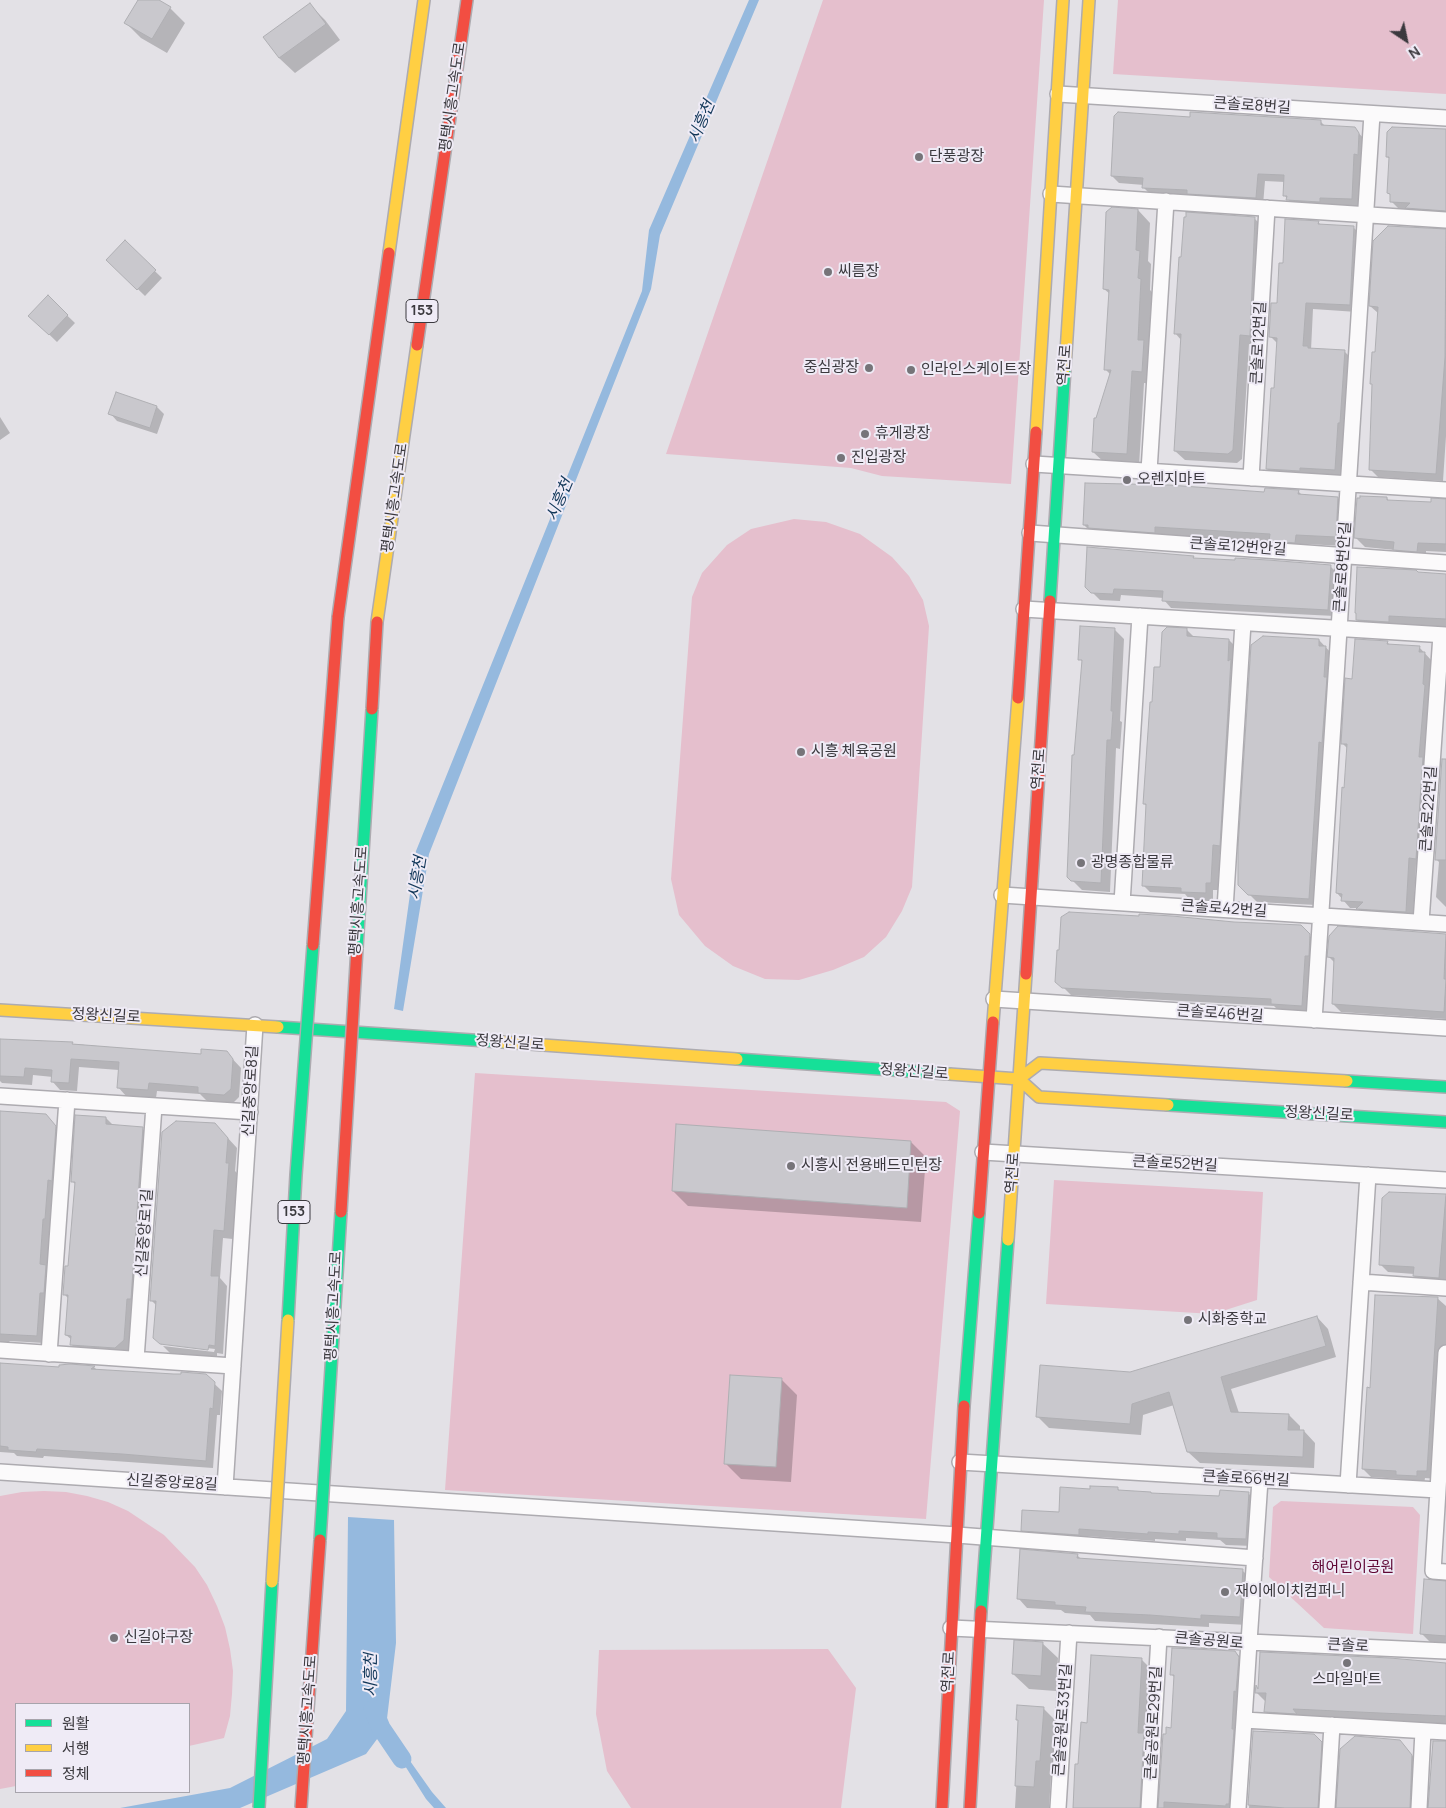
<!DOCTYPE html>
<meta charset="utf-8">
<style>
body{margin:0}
#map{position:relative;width:1446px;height:1808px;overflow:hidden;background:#e3e1e6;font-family:Manrope,"Noto Sans KR",sans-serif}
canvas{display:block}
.legend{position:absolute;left:15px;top:1703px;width:175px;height:90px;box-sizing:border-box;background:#efebf6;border:1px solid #a7a4ac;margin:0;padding:6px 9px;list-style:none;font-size:15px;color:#3b393e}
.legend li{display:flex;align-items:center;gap:10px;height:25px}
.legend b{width:25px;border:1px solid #a7a4ac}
.north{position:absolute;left:1381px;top:15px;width:50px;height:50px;-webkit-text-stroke:4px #efebf6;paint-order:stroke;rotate:146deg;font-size:14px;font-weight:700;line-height:20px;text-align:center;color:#3b393e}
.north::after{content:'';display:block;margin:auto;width:18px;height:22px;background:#3b393e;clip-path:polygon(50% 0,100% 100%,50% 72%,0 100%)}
</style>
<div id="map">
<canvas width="1446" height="1808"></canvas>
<ul class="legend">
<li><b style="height:6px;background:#16e098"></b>원활</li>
<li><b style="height:6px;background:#ffcf43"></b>서행</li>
<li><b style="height:6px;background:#f24e42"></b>정체</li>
</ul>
<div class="north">N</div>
</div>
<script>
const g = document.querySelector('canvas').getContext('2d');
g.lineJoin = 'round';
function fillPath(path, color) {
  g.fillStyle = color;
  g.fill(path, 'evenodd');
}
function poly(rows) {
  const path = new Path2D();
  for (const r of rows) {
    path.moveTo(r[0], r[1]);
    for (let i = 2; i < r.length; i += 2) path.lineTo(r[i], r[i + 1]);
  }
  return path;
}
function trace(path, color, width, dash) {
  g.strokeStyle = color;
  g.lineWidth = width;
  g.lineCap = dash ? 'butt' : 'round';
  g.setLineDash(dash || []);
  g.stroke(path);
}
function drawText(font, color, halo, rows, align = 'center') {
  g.font = font + ' Manrope,"Noto Sans KR",sans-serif';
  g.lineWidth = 4;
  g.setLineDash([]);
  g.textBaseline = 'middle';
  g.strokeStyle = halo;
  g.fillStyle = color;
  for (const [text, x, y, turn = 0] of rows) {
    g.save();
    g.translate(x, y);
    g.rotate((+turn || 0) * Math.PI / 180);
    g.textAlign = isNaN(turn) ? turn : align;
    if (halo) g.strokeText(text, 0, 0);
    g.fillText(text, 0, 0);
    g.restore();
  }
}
fillPath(poly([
 [823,0,1044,0,1011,484,882,476,851,468,666,454],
 [1118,0,1446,0,1446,94,1113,74],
 [794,519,826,522,860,534,892,557,909,576,923,600,929,626,912,887,902,911,886,937,864,957,833,970,799,980,765,979,733,966,705,946,679,915,671,879,692,597,702,573,727,545,751,529],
 [475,1073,946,1102,960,1111,926,1519,445,1490],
 [1054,1180,1263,1192,1257,1300,1213,1314,1046,1304],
 [44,1491,66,1492,87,1496,108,1502,128,1511,164,1535,195,1567,207,1585,217,1606,225,1627,230,1649,233,1671,232,1694,230,1716,224,1738,189,1746,189,1704,16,1704,16,1786,0,1789,0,1496,22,1492],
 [1281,1501,1413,1507,1420,1515,1413,1634,1324,1628,1269,1577,1273,1507],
 [828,1649,856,1688,841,1808,631,1808,607,1771,596,1714,599,1650]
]), '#e5bfcd');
fillPath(poly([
 [749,0,759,0,660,235,651,289,429,854,403,1011,394,1009,416,851,642,291,649,230],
 [348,1517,394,1520,396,1643,386,1727,432,1792,446,1808,434,1808,426,1799,383,1731,366,1754,240,1808,120,1808,230,1788,327,1739,346,1711]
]), '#95b9de');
fillPath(poly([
 [139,0,157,0,170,8,185,23,167,53,141,38,126,23],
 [310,5,325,20,340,40,295,73,279,58],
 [1191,118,1321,122,1325,126,1354,128,1366,141,1365,161,1361,161,1359,206,1327,204,1327,209,1295,207,1284,195,1285,182,1265,181,1263,205,1151,195,1143,187,1144,185,1119,183,1112,176],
 [1446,130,1446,217,1414,215,1408,209,1399,209,1391,201,1392,196,1388,193,1390,159,1387,157],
 [1138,210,1150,223,1148,261,1151,264,1150,290,1153,293,1154,384,1144,383,1139,466,1106,464,1093,452,1096,419,1111,375,1105,369,1110,294,1104,289],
 [1254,218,1263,227,1259,344,1249,344,1242,459,1237,463,1185,460,1175,451,1182,341,1175,333],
 [1318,222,1322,226,1353,227,1361,235,1357,312,1313,309,1311,350,1345,352,1352,359,1342,477,1274,476,1267,469,1278,344,1270,336,1278,305,1284,264],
 [1389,227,1446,230,1446,436,1443,481,1378,477,1370,469,1378,313,1370,306],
 [125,242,162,278,145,296,108,260],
 [48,297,75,323,57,342,30,316],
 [117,393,157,407,164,414,157,434,117,421,110,413],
 [0,417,10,433,0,440],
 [1298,491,1303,496,1338,498,1347,507,1344,546,1305,544,1304,551,1280,550,1272,542,1093,534,1084,525,1266,493],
 [1387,498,1389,501,1432,503,1446,500,1446,552,1426,551,1426,560,1404,558,1395,550,1365,547,1356,538],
 [1193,557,1196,560,1330,566,1337,573,1335,616,1171,608,1164,600,1164,598,1121,595,1120,601,1100,600,1086,586],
 [1418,574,1446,575,1446,627,1398,624,1397,631,1366,629,1357,620],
 [1114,629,1124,639,1120,721,1122,722,1120,749,1116,748,1110,892,1082,890,1068,876,1083,662,1080,659],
 [1187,630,1195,638,1229,640,1236,647,1227,853,1220,852,1218,890,1213,890,1213,900,1189,899,1185,894,1150,892,1143,885,1147,806,1144,804,1153,704,1161,668],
 [1319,640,1333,655,1316,905,1257,902,1239,884],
 [1387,642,1391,646,1419,647,1432,661,1423,865,1416,865,1413,919,1365,916,1358,908,1350,908,1337,893,1348,749,1342,743,1354,680],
 [1446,760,1446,907,1436,897,1439,862,1436,859],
 [1300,926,1317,943,1309,1013,1279,1011,1274,1006,1071,995,1057,981],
 [1339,928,1446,935,1446,1019,1341,1012,1333,1004,1335,963,1329,957],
 [39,1041,202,1055,227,1053,241,1068,239,1097,233,1103,207,1101,200,1094,157,1091,156,1098,126,1096,118,1087,119,1070,79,1067,77,1091,60,1090,52,1081,53,1077,33,1075,32,1085,2,1083,0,1081,0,1042],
 [0,1112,53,1123,63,1134,52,1226,50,1226,48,1268,53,1273,44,1343,10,1341,0,1349],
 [106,1118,114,1126,142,1128,149,1136,131,1348,122,1355,79,1352,72,1345,72,1340,66,1335,69,1299,64,1294,69,1267,76,1185,72,1181],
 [215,1124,237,1148,235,1171,237,1173,233,1239,223,1238,220,1278,227,1286,223,1354,217,1353,217,1358,170,1353,163,1346,214,1352,215,1349,162,1343,162,1345,154,1337,157,1306,151,1300],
 [911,1142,926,1157,921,1222,688,1206,673,1191],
 [1389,1193,1446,1196,1446,1285,1422,1284,1414,1276,1414,1274,1388,1272,1380,1264],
 [1437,1298,1446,1306,1446,1358,1437,1479,1425,1478,1424,1484,1405,1483,1401,1479,1371,1477,1363,1469,1371,1389],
 [1317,1317,1328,1329,1336,1357,1231,1389,1239,1413,1289,1415,1300,1426,1300,1431,1304,1431,1315,1443,1314,1468,1200,1463,1188,1452,1174,1405,1143,1415,1141,1435,1049,1428,1038,1417,1130,1373],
 [0,1363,60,1368,70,1365,94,1367,97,1370,182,1375,205,1375,222,1391,220,1415,217,1415,213,1468,44,1456,43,1458,17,1456,14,1453,0,1452],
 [782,1380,797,1395,791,1482,741,1479,725,1463],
 [1118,1489,1120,1491,1152,1494,1220,1498,1248,1493,1256,1501,1253,1546,1226,1545,1220,1540,1186,1538,1186,1541,1155,1539,1155,1541,1086,1536,1086,1542,1030,1537,1023,1530,1060,1514,1091,1490],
 [1077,1555,1081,1559,1242,1570,1251,1579,1248,1625,1209,1623,1209,1627,1095,1621,1090,1615,1065,1613,1061,1610,1027,1608,1019,1599],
 [1446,1583,1446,1642,1430,1642,1422,1634],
 [1042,1643,1058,1658,1056,1691,1029,1689,1013,1674],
 [1235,1652,1243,1660,1236,1808,1160,1808,1167,1736,1172,1729,1175,1678,1171,1674],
 [1141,1659,1149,1667,1145,1736,1151,1742,1147,1808,1073,1808,1079,1766,1088,1724],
 [1446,1665,1446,1725,1274,1720,1265,1711,1266,1702,1256,1692,1259,1690],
 [1043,1708,1058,1723,1055,1776,1051,1776,1049,1808,1015,1808,1020,1722,1018,1720],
 [1254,1732,1322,1743,1329,1751,1325,1808,1249,1808],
 [1407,1750,1420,1764,1417,1808,1338,1808]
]), '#0003');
trace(poly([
 [373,1709,381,1728,402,1759]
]), '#95b9de', 19);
const building = poly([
 [138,0,159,0,171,7,152,39,124,23,138,0],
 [310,3,326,24,279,58,263,37,310,3],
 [1118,112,1190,117,1190,112,1289,118,1321,120,1321,125,1355,127,1359,133,1358,155,1354,154,1352,199,1320,198,1320,202,1286,200,1287,196,1283,196,1284,175,1258,174,1256,198,1187,194,1187,190,1142,188,1143,178,1111,176,1114,116,1118,112],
 [1392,127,1446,129,1446,211,1405,208,1410,203,1390,202,1390,194,1387,193,1389,157,1386,157,1387,132,1392,127],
 [1112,207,1138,209,1136,250,1140,251,1138,278,1141,279,1138,340,1144,340,1142,372,1132,371,1127,454,1092,452,1094,418,1096,418,1111,370,1104,370,1109,290,1103,289,1106,212,1112,207],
 [1186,212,1255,217,1250,336,1240,335,1233,450,1228,454,1174,451,1181,334,1174,334,1179,257,1181,257,1184,217,1186,217,1186,212],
 [1285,219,1319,221,1318,224,1354,226,1350,305,1306,303,1303,346,1308,346,1308,348,1345,350,1340,423,1338,423,1335,470,1300,468,1300,471,1266,469,1271,388,1274,388,1277,338,1269,337,1271,303,1277,303,1279,263,1283,263,1285,219],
 [1388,226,1446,229,1445,357,1436,474,1369,470,1372,384,1370,384,1372,352,1375,352,1378,307,1369,306,1373,241,1388,226],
 [125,240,156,270,137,290,106,260,125,240],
 [48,295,68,315,49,335,28,316,48,295],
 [116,392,157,406,150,428,108,414,116,392],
 [1085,483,1169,485,1264,492,1265,488,1299,490,1298,494,1338,497,1336,537,1296,535,1295,543,1269,541,1270,534,1155,527,1155,533,1088,528,1088,525,1083,525,1085,483],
 [1360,496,1387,497,1387,500,1431,502,1431,498,1446,499,1446,544,1418,543,1417,552,1393,550,1394,542,1354,538,1357,498,1360,498,1360,496],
 [1087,547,1194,556,1193,558,1235,560,1235,558,1268,560,1331,565,1328,610,1162,601,1163,591,1114,589,1113,594,1091,593,1085,587,1087,547],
 [1357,567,1416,570,1418,572,1446,574,1446,619,1389,616,1389,622,1356,620,1356,613,1355,613,1357,567],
 [1080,626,1115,628,1111,711,1113,711,1111,740,1107,740,1101,883,1071,881,1067,877,1072,755,1074,755,1082,660,1078,660,1080,626],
 [1167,627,1187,628,1187,636,1229,639,1228,661,1231,659,1220,846,1213,845,1211,883,1206,883,1206,893,1181,892,1181,888,1142,886,1146,804,1143,804,1150,702,1152,702,1154,667,1160,667,1162,632,1167,627],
 [1263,636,1319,639,1319,646,1326,646,1324,677,1327,677,1322,743,1319,742,1309,899,1248,895,1238,885,1238,847,1251,645,1263,636],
 [1355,639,1388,641,1387,644,1420,646,1419,652,1425,652,1423,684,1425,685,1419,757,1423,757,1416,859,1409,858,1406,912,1356,909,1363,902,1341,901,1342,894,1336,893,1342,787,1344,788,1347,744,1341,744,1345,678,1352,679,1355,639],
 [1442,759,1446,759,1446,860,1435,860,1442,759],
 [1069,912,1139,916,1139,914,1172,916,1234,922,1301,925,1310,934,1309,956,1305,956,1305,958,1302,1006,1271,1004,1271,999,1062,988,1055,982,1057,950,1059,950,1061,917,1069,912],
 [1338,926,1446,934,1444,979,1446,979,1444,1012,1332,1004,1334,958,1327,957,1329,936,1338,926],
 [0,1039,73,1042,72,1044,201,1054,201,1049,227,1051,233,1059,231,1089,224,1095,198,1093,198,1087,149,1083,148,1090,117,1088,119,1062,71,1059,69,1083,51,1082,52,1070,25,1068,24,1077,0,1076,0,1039],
 [0,1111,46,1114,56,1126,52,1181,48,1180,45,1219,43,1219,40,1264,46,1265,44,1293,40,1293,37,1336,0,1334,0,1111],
 [75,1115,106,1117,106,1124,143,1127,131,1299,127,1299,124,1340,115,1348,70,1345,71,1336,65,1335,68,1295,63,1295,65,1266,68,1266,75,1182,71,1182,75,1115],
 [176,1121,215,1123,228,1138,226,1163,229,1163,224,1231,214,1230,211,1276,219,1276,215,1346,209,1345,208,1350,160,1344,153,1338,156,1301,150,1301,162,1132,176,1121],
 [676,1124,911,1141,907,1208,672,1191,676,1124],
 [1389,1192,1446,1194,1439,1278,1413,1276,1414,1267,1379,1265,1382,1198,1389,1192],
 [1375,1295,1438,1297,1427,1471,1417,1471,1417,1476,1396,1475,1396,1471,1362,1469,1367,1387,1370,1388,1375,1295],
 [1317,1316,1326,1346,1221,1377,1231,1412,1289,1414,1288,1430,1304,1430,1303,1457,1187,1452,1169,1392,1132,1404,1130,1424,1036,1417,1040,1365,1130,1372,1317,1316],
 [0,1363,59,1367,59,1365,70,1364,95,1366,91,1369,174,1374,181,1374,181,1372,206,1374,215,1382,213,1409,210,1408,206,1461,122,1454,37,1449,36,1452,8,1450,8,1447,0,1446,0,1363],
 [730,1375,782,1378,776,1467,724,1464,730,1375],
 [1090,1486,1118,1487,1118,1490,1151,1492,1151,1493,1219,1496,1220,1490,1249,1492,1246,1539,1217,1538,1217,1533,1179,1531,1179,1534,1148,1532,1148,1534,1079,1529,1079,1535,1021,1531,1022,1510,1059,1512,1060,1487,1090,1489,1090,1486],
 [1020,1549,1078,1554,1077,1558,1243,1569,1240,1617,1201,1615,1201,1619,1150,1615,1085,1612,1086,1607,1055,1605,1055,1602,1017,1599,1020,1549],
 [1424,1579,1446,1581,1446,1636,1420,1634,1424,1579],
 [1014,1640,1043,1642,1041,1676,1012,1674,1014,1640],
 [1172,1648,1235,1651,1239,1657,1236,1692,1234,1691,1232,1729,1234,1729,1229,1804,1226,1804,1226,1806,1164,1802,1164,1808,1158,1808,1163,1734,1166,1734,1166,1727,1171,1728,1174,1675,1170,1675,1172,1648],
 [1260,1652,1390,1658,1446,1663,1446,1716,1293,1709,1297,1714,1264,1712,1266,1693,1255,1693,1256,1685,1258,1689,1260,1652],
 [1091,1655,1142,1658,1138,1733,1144,1733,1140,1808,1073,1808,1075,1764,1078,1764,1081,1722,1087,1723,1091,1655],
 [1017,1705,1044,1707,1040,1761,1036,1761,1034,1787,1015,1786,1018,1720,1016,1720,1017,1705],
 [1253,1731,1314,1734,1322,1742,1318,1808,1285,1808,1248,1805,1253,1731],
 [1355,1736,1400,1740,1412,1755,1410,1808,1336,1808,1340,1749,1355,1736],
 [1433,1741,1446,1741,1446,1808,1428,1808,1433,1741]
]);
fillPath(building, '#c9c8cd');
trace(building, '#afafb3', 1);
const street = poly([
 [1058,94,1446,118],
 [1051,194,1446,220],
 [1034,464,1446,490],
 [1149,471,1166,201],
 [1251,478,1267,208],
 [1030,533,1446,563],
 [1024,609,1446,635],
 [1002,895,1446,924],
 [1122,903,1140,616],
 [1225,909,1243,623],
 [1421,922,1441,635],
 [994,999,1446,1028],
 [1314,1020,1372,114],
 [0,1096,250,1112],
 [983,1152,1446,1180],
 [1361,1282,1446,1288],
 [0,1350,233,1366],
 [49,1354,67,1100],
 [136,1359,154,1106],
 [960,1462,1438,1490,1433,1571,1446,1572],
 [0,1472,957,1535,1255,1558],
 [1260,1480,1249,1642,1446,1651],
 [1348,1485,1368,1175],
 [225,1487,255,1025],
 [1438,1490,1446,1353],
 [951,1628,1249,1642,1244,1720,1446,1732],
 [1058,1808,1069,1633],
 [1149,1808,1159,1637],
 [1238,1808,1244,1720],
 [1327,1808,1332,1725],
 [1419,1808,1423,1731]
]);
const fast = poly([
 [1050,601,1065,368],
 [278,1027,502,1042],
 [737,1059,949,1074],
 [1347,1081,1446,1087],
 [1168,1105,1446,1122],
 [964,1406,979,1213],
 [981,1611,1008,1240]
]);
const slow = poly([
 [389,253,424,0],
 [1065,368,1089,0],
 [1036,432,1063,0],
 [377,622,417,345],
 [0,1010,278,1027],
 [993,1022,1018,698],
 [502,1042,737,1059],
 [949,1074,1019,1079,1039,1097,1168,1105],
 [1019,1079,1040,1063,1347,1081],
 [1008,1240,1026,974]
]);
const jam = poly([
 [417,345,467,0],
 [338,617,389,253],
 [1018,698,1036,432],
 [1026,974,1050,601],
 [979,1213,993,1022],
 [942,1808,964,1406],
 [970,1808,981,1611]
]);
trace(street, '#adabb0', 18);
trace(fast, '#adabb0', 14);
trace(slow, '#adabb0', 14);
trace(jam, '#adabb0', 14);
trace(street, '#fbfafb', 15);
trace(fast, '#16e098', 11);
trace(slow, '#ffcf43', 11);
trace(jam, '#f24e42', 11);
const fastBridge = poly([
 [357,948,372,709],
 [288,1320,296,1175,313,945],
 [320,1540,341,1212],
 [259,1808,272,1582]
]);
const slowBridge = poly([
 [272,1582,288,1320]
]);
const jamBridge = poly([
 [372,709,377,622],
 [313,945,338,617],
 [341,1212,357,948],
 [301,1808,320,1540]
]);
trace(fastBridge, '#adabb0', 14, []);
trace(slowBridge, '#adabb0', 14, []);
trace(jamBridge, '#adabb0', 14, []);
trace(fastBridge, '#16e098', 11);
trace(slowBridge, '#ffcf43', 11);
trace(jamBridge, '#f24e42', 11);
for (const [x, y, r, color] of [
 [919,157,5,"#767479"],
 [828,272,5,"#767479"],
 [869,368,5,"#767479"],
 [911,370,5,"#767479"],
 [865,434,5,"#767479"],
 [841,458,5,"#767479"],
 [1127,480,5,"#767479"],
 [801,752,5,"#767479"],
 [1081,863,5,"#767479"],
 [791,1166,5,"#767479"],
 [1188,1320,5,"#767479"],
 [1225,1592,5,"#767479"],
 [114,1638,5,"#767479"],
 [1347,1663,5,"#767479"]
]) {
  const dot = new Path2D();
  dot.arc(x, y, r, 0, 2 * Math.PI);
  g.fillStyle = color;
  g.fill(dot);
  trace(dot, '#efebf6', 2);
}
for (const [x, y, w] of [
 [422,311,32],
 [294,1212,32]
]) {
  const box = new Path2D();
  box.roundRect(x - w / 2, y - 11.5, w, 23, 4);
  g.fillStyle = '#efebf6';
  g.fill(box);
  trace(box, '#3b393e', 1);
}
drawText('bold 14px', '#3b393e', null, [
 ["153",422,311],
 ["153",294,1212]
]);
drawText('15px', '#3b393e', '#efebf6', [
 ["평택시흥고속도로",453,97,-82],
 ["큰솔로8번길",1252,106,4],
 ["큰솔로12번길",1259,343,-87],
 ["역전로",1065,365,-86],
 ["평택시흥고속도로",395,498,-82],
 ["큰솔로12번안길",1238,547,4],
 ["큰솔로8번안길",1343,567,-86],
 ["역전로",1039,769,-86],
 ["큰솔로22번길",1429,809,-86],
 ["평택시흥고속도로",359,901,-86],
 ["큰솔로42번길",1224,909,4],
 ["큰솔로46번길",1220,1014,4],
 ["정왕신길로",106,1016,3],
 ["정왕신길로",510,1043,4],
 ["정왕신길로",914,1072,4],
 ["신길중앙로8길",251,1091,-87],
 ["정왕신길로",1319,1114,3],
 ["큰솔로52번길",1175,1164,3],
 ["역전로",1013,1173,-86],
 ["신길중앙로1길",145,1233,-86],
 ["평택시흥고속도로",334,1306,-87],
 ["큰솔로66번길",1246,1479,3],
 ["신길중앙로8길",172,1483,3],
 ["큰솔공원로",1209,1641,5],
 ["큰솔로",1348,1646,3],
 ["역전로",949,1672,-87],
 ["평택시흥고속도로",308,1710,-86],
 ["큰솔공원로33번길",1063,1720,-86],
 ["큰솔공원로29번길",1154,1723,-87]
]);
drawText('15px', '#3b393e', '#efebf6', [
 ["단풍광장",929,157],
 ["씨름장",838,272],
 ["중심광장",859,368,"right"],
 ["인라인스케이트장",921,370],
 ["휴게광장",875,434],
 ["진입광장",851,458],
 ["오렌지마트",1137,480],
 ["시흥 체육공원",811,752],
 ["광명종합물류",1091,863],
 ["시흥시 전용배드민턴장",801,1166],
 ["시화중학교",1198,1320],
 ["재이에이치컴퍼니",1235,1592],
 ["신길야구장",124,1638],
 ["스마일마트",1347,1680,"center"]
], 'left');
drawText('15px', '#5f0734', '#efebf6', [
 ["해어린이공원",1353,1568]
]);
drawText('italic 16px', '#113759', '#efebf6', [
 ["시흥천",702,122,-67],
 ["시흥천",560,500,-67],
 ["시흥천",418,878,-81],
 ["시흥천",372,1675,-90]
]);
</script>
